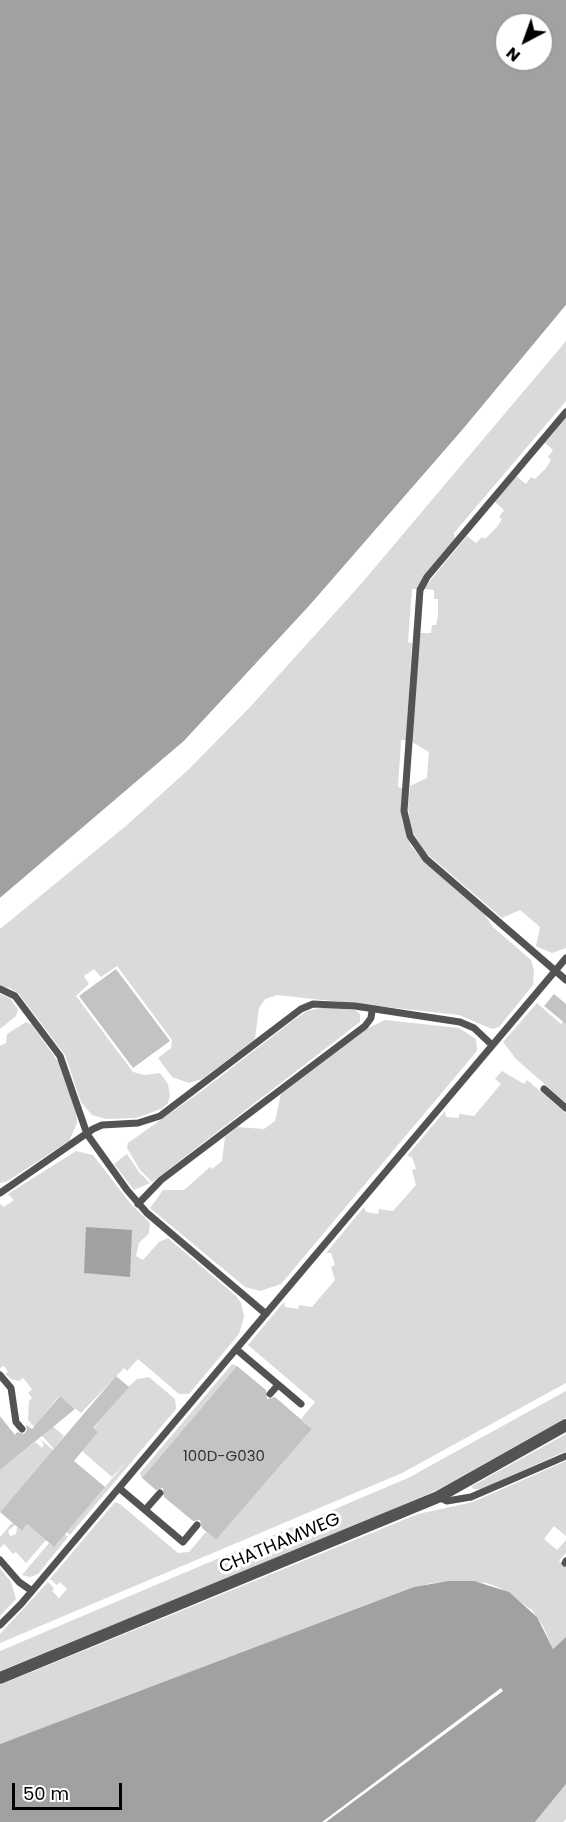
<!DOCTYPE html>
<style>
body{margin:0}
#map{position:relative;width:566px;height:1822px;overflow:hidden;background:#fff;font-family:Poppins,sans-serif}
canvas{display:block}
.north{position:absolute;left:494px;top:12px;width:60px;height:60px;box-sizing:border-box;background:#fff;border:2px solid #999;border-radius:50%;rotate:221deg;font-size:16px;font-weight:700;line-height:24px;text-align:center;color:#000}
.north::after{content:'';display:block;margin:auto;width:21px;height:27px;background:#000;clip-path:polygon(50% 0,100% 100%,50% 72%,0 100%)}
.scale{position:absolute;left:12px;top:1783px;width:110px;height:27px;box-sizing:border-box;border:3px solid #000;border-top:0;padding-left:8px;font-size:18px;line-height:21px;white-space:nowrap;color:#000;-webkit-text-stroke:4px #fff;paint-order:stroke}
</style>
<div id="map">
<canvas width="566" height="1822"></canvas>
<div class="north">N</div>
<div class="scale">50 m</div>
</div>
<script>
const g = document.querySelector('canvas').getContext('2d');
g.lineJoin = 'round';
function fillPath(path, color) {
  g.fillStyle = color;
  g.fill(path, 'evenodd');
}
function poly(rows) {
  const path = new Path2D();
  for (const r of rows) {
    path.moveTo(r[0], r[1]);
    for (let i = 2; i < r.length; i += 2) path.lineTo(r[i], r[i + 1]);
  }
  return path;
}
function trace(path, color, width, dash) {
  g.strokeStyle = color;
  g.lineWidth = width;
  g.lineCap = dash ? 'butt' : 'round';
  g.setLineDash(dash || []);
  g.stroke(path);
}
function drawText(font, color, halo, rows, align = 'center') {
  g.font = font + ' Poppins,sans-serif';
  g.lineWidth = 6;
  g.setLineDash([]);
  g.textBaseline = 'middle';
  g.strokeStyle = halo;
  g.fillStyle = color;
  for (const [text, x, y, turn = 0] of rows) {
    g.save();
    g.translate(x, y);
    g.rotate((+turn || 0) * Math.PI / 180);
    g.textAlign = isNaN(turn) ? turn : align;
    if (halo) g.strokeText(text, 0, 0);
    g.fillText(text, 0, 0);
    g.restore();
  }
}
fillPath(poly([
 [566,341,566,401,454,533,455,539,426,573,417,589,412,589,408,642,412,643,406,740,401,740,398,787,402,788,402,819,411,846,422,859,479,906,493,927,531,960,534,970,533,985,499,1027,492,1029,459,1015,277,995,265,999,259,1008,255,1039,202,1079,189,1083,172,1077,158,1058,171,1048,172,1040,117,966,101,977,94,969,84,976,89,984,76,996,133,1072,145,1075,160,1073,168,1084,170,1096,168,1103,161,1109,136,1118,106,1119,92,1115,81,1102,65,1055,19,994,10,988,0,986,0,929,127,825,189,769,250,707,361,584],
 [566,417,566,948,552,953,536,946,540,927,520,910,502,918,426,853,412,831,408,808,410,786,427,778,429,752,412,742,420,633,431,633,432,625,436,625,438,616,438,599,434,599,434,590,424,589,425,587,467,536,476,543,482,537,485,539,497,527,502,519,499,517,504,510,495,502,516,476,526,484,531,477,535,479,546,468,551,460,548,457,553,450,545,443],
 [0,994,11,999,18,1010,16,1016,0,1029],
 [537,1003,561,1024,566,1018,566,1103,516,1059,503,1042],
 [324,1007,355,1010,360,1014,360,1022,152,1182,140,1170,127,1148,128,1143,203,1090,295,1019,307,1011],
 [385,1020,459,1028,476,1039,477,1051,281,1284,260,1291,245,1287,150,1208,163,1190,184,1190,210,1167,212,1169,222,1161,225,1137,237,1127,264,1129,275,1121,281,1094,366,1029],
 [26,1022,32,1025,61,1066,76,1110,77,1123,69,1141,6,1182,0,1183,0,1046,6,1043,7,1034],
 [502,1071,524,1084,527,1080,566,1113,566,1383,402,1473,0,1643,0,1634,48,1582,54,1588,52,1591,59,1598,67,1589,60,1582,57,1585,50,1579,115,1502,120,1504,178,1553,189,1552,206,1532,216,1540,312,1429,301,1419,315,1402,248,1345,284,1302,285,1307,298,1309,299,1305,312,1307,335,1280,331,1267,335,1265,331,1253,326,1253,364,1207,366,1212,378,1214,379,1209,393,1211,416,1185,412,1170,416,1169,412,1157,407,1156,445,1111,446,1117,459,1118,459,1114,474,1116,501,1084,495,1079],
 [76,1151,93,1155,130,1203,150,1223,149,1233,139,1243,136,1256,143,1260,159,1242,168,1238,236,1296,241,1303,244,1317,239,1334,189,1394,179,1394,138,1359,127,1371,124,1368,81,1413,59,1396,42,1417,64,1436,54,1449,28,1420,29,1401,32,1398,28,1393,32,1389,23,1378,19,1381,11,1379,5,1374,8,1372,4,1366,0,1368,0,1204,4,1207,14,1200,8,1194],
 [127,1154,139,1172,150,1183,134,1190,114,1164],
 [232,1364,237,1366,142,1478,140,1473],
 [149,1377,175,1399,176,1409,70,1535,66,1532,129,1459,112,1477,82,1451,98,1432,92,1430,128,1387,137,1379],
 [566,1391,566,1418,437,1490,362,1523,0,1671,0,1651,408,1478],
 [566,1434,566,1451,481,1489,473,1489,472,1486],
 [40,1439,53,1450,0,1512,0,1470,35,1442,42,1448,44,1445],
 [566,1461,566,1536,554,1526,544,1539,557,1550,566,1540,566,1553,559,1561,566,1567,566,1637,553,1649,543,1626,532,1610,500,1588,487,1583,448,1581,427,1584,0,1744,0,1685,418,1514,473,1502],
 [12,1523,15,1525,8,1531,10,1536,16,1534,17,1527,22,1531,27,1524,46,1540,26,1563,16,1552,13,1554,4,1544,0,1548,0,1537],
 [65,1534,68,1537,38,1574,30,1577,22,1575,49,1543,52,1545],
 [0,1568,11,1582,16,1599,0,1616],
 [566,1784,566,1819,563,1822,535,1822]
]), '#dadada');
fillPath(poly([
 [0,0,566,0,566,305,464,428,310,605,184,741,0,898],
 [506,24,542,24,542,60,506,60],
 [86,1227,132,1230,130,1277,84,1273],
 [448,1581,474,1581,509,1592,537,1617,553,1649,566,1637,566,1784,535,1822,0,1822,0,1744,414,1587]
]), '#a1a1a1');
fillPath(poly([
 [566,305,566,309,466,430,312,607,186,744,48,864,0,901,0,898,184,741,310,605,464,428],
 [501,1688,503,1691,326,1822,322,1822]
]), '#fff');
fillPath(poly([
 [116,969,170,1041,133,1068,79,996],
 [554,994,566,1004,566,1024,544,1006],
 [237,1366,266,1390,267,1399,275,1397,312,1429,216,1540,202,1528,200,1520,193,1521,164,1497,163,1488,156,1490,142,1478],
 [116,1376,129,1387,93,1428,98,1432,74,1461,105,1487,54,1547,27,1524,22,1531,0,1512],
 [60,1396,75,1409,0,1470,0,1416,15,1435,17,1432,24,1434,27,1430,26,1425,32,1429]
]), '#c3c3c3');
trace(poly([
 [566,412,427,577,420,590,404,811,410,836,426,859,566,980],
 [0,989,15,996,60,1056,87,1134,127,1190,147,1213,266,1314],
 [544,1089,566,1108],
 [0,1193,93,1129,102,1125,138,1123,160,1116,301,1009,313,1004,355,1006,460,1022,474,1028,492,1045],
 [138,1204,161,1180,365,1026,371,1018,372,1011],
 [236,1349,301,1404],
 [0,1375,11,1388,16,1422,22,1429],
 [270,1394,278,1385],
 [119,1488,183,1542,197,1525],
 [438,1497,447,1501,471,1497,566,1456],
 [145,1510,160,1493],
 [0,1560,19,1582,32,1591],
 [565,1563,566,1561],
 [0,1625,21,1604,566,958]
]), '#535353', 7);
trace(poly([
 [0,1678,438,1497,566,1425]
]), '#535353', 12);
drawText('15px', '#313131', null, [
 ["100D-G030",224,1457]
]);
drawText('18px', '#000', '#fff', [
 ["CHATHAMWEG",280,1544,-23]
]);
</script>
